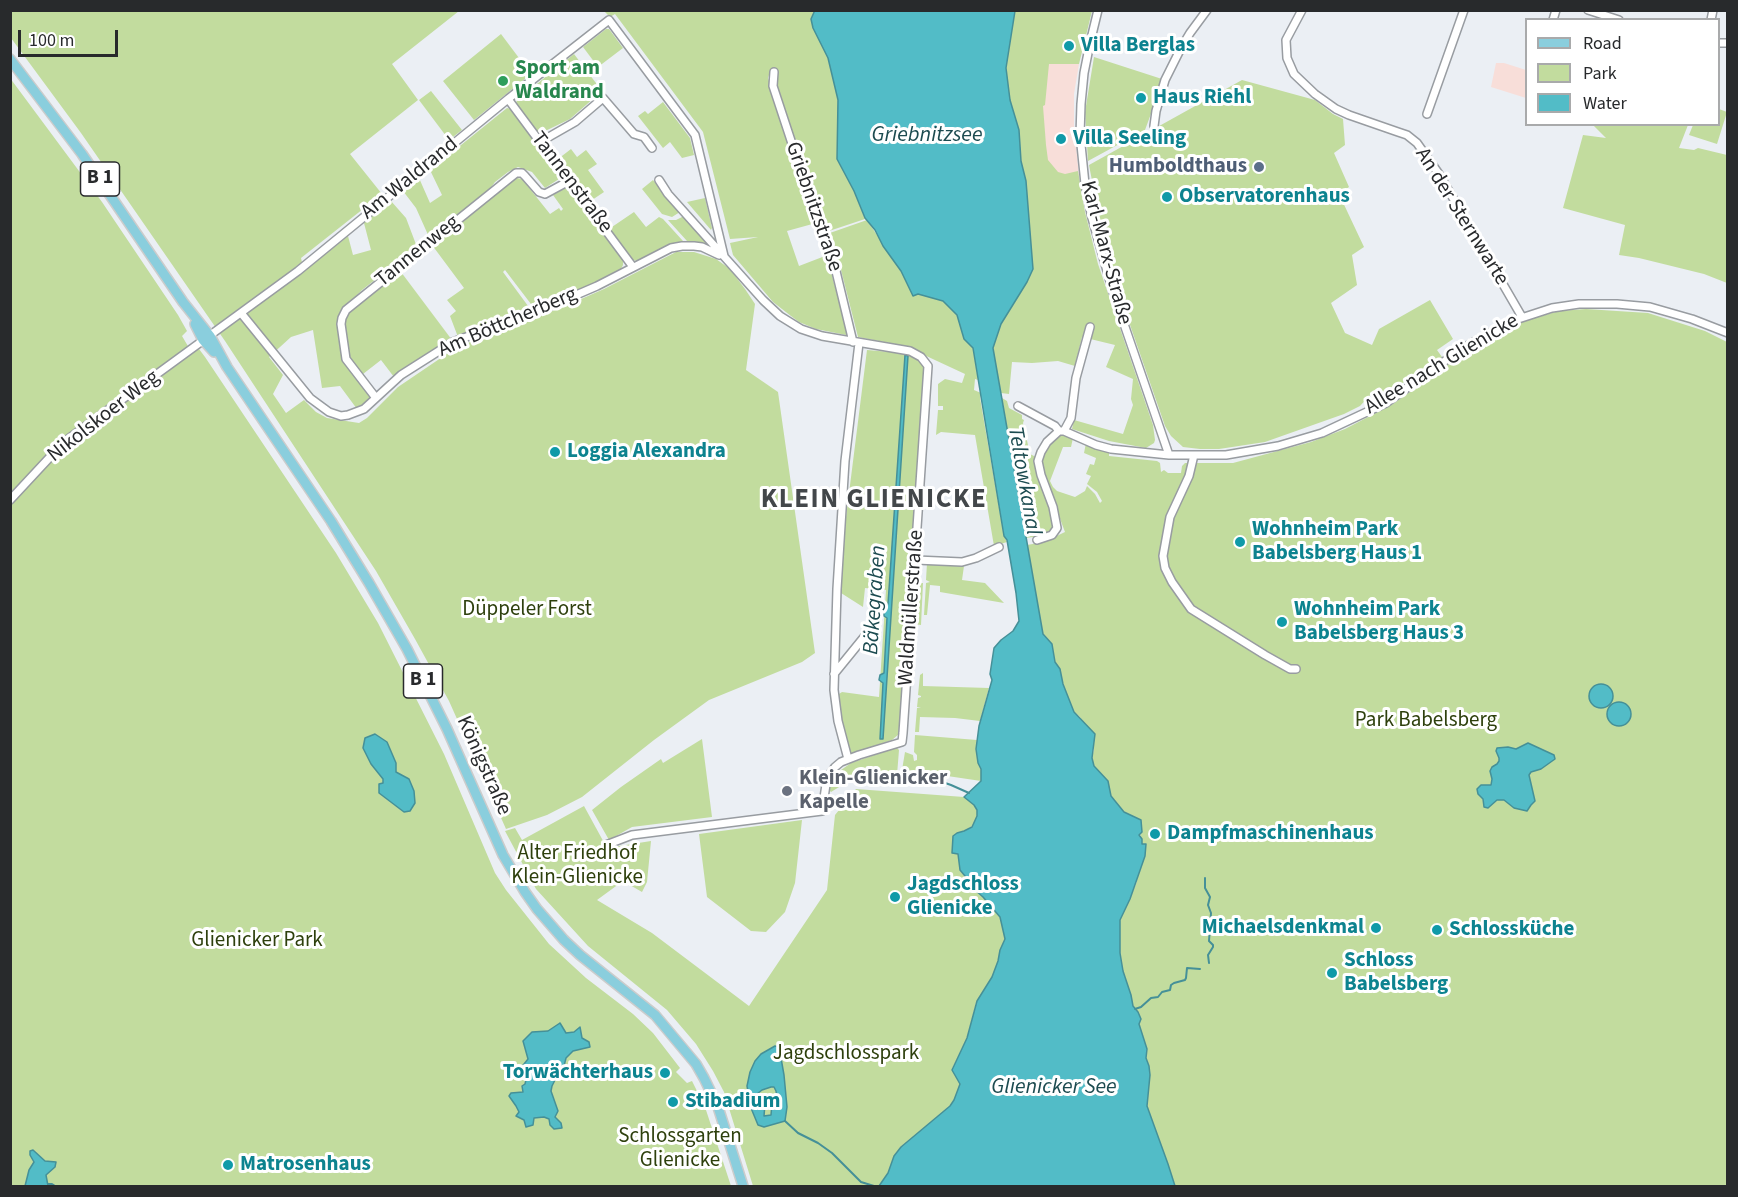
<!DOCTYPE html>
<meta charset="utf-8">
<style>
body{margin:0}
#map{position:relative;width:1738px;height:1197px;overflow:hidden;background:#ebeff4;font-family:"Source Sans 3",sans-serif}
canvas{display:block}
.frame{position:absolute;inset:0;border:12px solid #282a2c;pointer-events:none}
.legend{position:absolute;left:1525px;top:18px;width:195px;height:108px;box-sizing:border-box;background:#fff;border:2px solid #a9aaab;margin:0;padding:8px 10px;list-style:none;font-size:18px;color:#282a2c}
.legend li{display:flex;align-items:center;gap:12px;height:30px}
.legend b{width:30px;border:2px solid #a9aaab}
.scale{position:absolute;left:18px;top:30px;width:100px;height:27px;box-sizing:border-box;border:3px solid #282a2c;border-top:0;padding-left:8px;font-size:18px;line-height:21px;white-space:nowrap;color:#282a2c;-webkit-text-stroke:4px #fff;paint-order:stroke}
</style>
<div id="map">
<canvas width="1738" height="1197"></canvas>
<div class="frame"></div>
<ul class="legend">
<li><b style="height:8px;background:#8acedd"></b>Road</li>
<li><b style="height:16px;background:#c2dc9e"></b>Park</li>
<li><b style="height:16px;background:#52bcc7"></b>Water</li>
</ul>
<div class="scale">100 m</div>
</div>
<script>
const g = document.querySelector('canvas').getContext('2d');
g.lineJoin = 'round';
function fillPath(path, color) {
  g.fillStyle = color;
  g.fill(path, 'evenodd');
}
function poly(rows) {
  const path = new Path2D();
  for (const r of rows) {
    if (r.length === 3) {
      path.moveTo(r[0] + r[2], r[1]);
      path.arc(r[0], r[1], r[2], 0, 2 * Math.PI);
      continue;
    }
    path.moveTo(r[0], r[1]);
    for (let i = 2; i < r.length; i += 2) path.lineTo(r[i], r[i + 1]);
  }
  return path;
}
function trace(path, color, width, dash) {
  g.strokeStyle = color;
  g.lineWidth = width;
  g.lineCap = dash ? 'butt' : 'round';
  g.setLineDash(dash || []);
  g.stroke(path);
}
function drawText(font, color, halo, rows, align = 'center') {
  g.font = font + ' "Source Sans 3",sans-serif';
  g.lineWidth = 6;
  g.setLineDash([]);
  g.textBaseline = 'middle';
  g.strokeStyle = halo;
  g.fillStyle = color;
  for (const [text, x, y, turn = 0] of rows) {
    g.save();
    g.translate(x, y);
    g.rotate((+turn || 0) * Math.PI / 180);
    g.textAlign = isNaN(turn) ? turn : align;
    if (halo) g.strokeText(text, 0, 0);
    g.fillText(text, 0, 0);
    g.restore();
  }
}
fillPath(poly([
 [1496,63,1504,63,1526,70,1526,98,1491,87],
 [1038,64,1079,64,1074,94,1074,125,1080,187,1045,189]
]), '#f8ded9');
fillPath(poly([
 [11,11,459,11,392,64,418,100,350,154,382,194,301,258,304,271,348,236,353,255,371,250,364,223,391,201,406,218,417,247,362,290,343,310,343,358,371,397,357,409,340,386,322,388,313,330,291,337,269,357,283,375,273,394,286,413,304,400,316,412,327,418,359,423,367,418,398,387,457,347,563,307,604,289,676,252,694,252,716,259,730,269,745,289,755,304,746,370,778,392,815,653,802,662,709,700,654,740,582,797,547,815,506,829,449,701,415,639,376,571,225,341,81,133,11,38],
 [604,11,815,11,813,28,828,58,838,100,837,159,854,191,865,219,826,232,815,205,776,85,778,69,770,72,768,78,806,199,816,223,787,231,799,266,825,256,830,268,847,333,846,335,816,329,799,322,791,316,773,302,733,255,730,243,758,237,730,239,703,132,615,14,610,17],
 [1015,11,1092,11,1079,64,1049,64,1045,105,1043,106,1046,145,1048,160,1058,172,1065,174,1078,171,1085,212,1098,264,1153,425,1155,440,1154,443,1146,448,1109,441,1072,429,1074,420,1123,434,1133,405,1131,399,1133,379,1106,367,1115,345,1082,337,1075,366,1058,361,1032,363,1012,362,1009,394,1001,393,993,348,1001,324,1027,282,1033,269,1026,181,1021,161,1019,130,1010,100,1006,68],
 [606,29,609,29,623,48,598,67,583,47],
 [501,34,531,74,474,120,443,81],
 [574,54,602,91,570,119,539,134,516,104,517,100],
 [1094,57,1162,79,1152,111,1145,130,1088,161,1085,112],
 [10,78,102,202,178,315,187,331,182,336,192,353,199,349,205,357,336,553,378,623,444,754,495,873,506,890,549,944,586,978,633,1014,653,1033,680,1068,676,1072,687,1083,692,1081,705,1107,731,1186,11,1186],
 [1242,80,1315,100,1333,114,1343,119,1345,145,1334,153,1349,187,1339,194,1364,247,1352,255,1357,285,1331,303,1345,333,1372,345,1379,329,1430,300,1453,339,1437,350,1442,357,1420,373,1380,396,1373,392,1360,406,1344,414,1265,442,1219,449,1200,449,1183,447,1171,436,1165,426,1119,293,1102,233,1089,165],
 [431,91,462,130,449,140,419,100],
 [663,102,690,138,694,155,682,158,670,142,663,148,638,116,645,111,648,114],
 [507,108,511,109,549,160,560,175,559,179,545,188,532,172,518,167,508,172,495,182,486,194,429,237,416,208,403,191,419,178,430,203,442,195,430,170],
 [1719,109,1727,112,1717,144,1689,135,1693,125,1718,124],
 [1593,125,1688,125,1679,148,1694,150,1698,148,1727,155,1727,283,1704,274,1639,258,1619,255,1625,225,1563,208,1583,135,1606,138],
 [571,149,577,157,586,150,597,164,588,170,604,192,589,202,558,159],
 [517,178,522,179,550,214,559,208,561,211,563,209,553,195,566,188,571,190,623,260,623,265,621,269,599,281,534,308,505,270,503,272,531,310,491,323,458,337,450,316,456,311,447,300,464,288,432,245],
 [653,180,680,212,672,217,662,214,642,189],
 [705,198,712,228,711,230,687,202],
 [634,212,646,227,659,217,663,219,683,241,666,246,638,261,632,260,609,229],
 [682,217,684,217,713,249,701,243,687,241,668,220,676,220],
 [867,220,901,271,913,296,918,294,943,301,957,315,964,339,973,348,978,380,975,379,974,390,981,393,980,398,1004,536,1007,542,994,546,975,435,941,432,936,435,938,410,943,410,943,406,938,406,938,384,945,379,962,383,965,374,922,354,919,351,911,347,858,337,841,270,827,234],
 [401,272,452,340,413,363,394,377,381,360,363,374,349,356,345,322,347,314],
 [1586,309,1648,313,1705,331,1727,342,1727,1186,1175,1186,1168,1164,1147,1106,1150,1075,1149,1065,1146,1058,1147,1049,1139,1024,1138,1012,1133,1006,1131,995,1123,971,1120,953,1120,920,1136,884,1146,844,1142,844,1137,818,1124,812,1111,796,1108,781,1093,766,1092,758,1094,749,1080,717,1074,712,1063,684,1060,669,1055,662,1052,644,1043,634,1027,545,1044,542,1065,532,1042,471,1043,455,1056,435,1068,435,1073,438,1071,447,1063,447,1050,481,1053,487,1057,491,1075,497,1085,491,1087,486,1095,494,1100,503,1102,501,1097,492,1087,484,1091,476,1086,474,1090,464,1094,465,1096,458,1084,453,1086,443,1109,450,1109,456,1157,461,1160,463,1161,472,1164,470,1168,473,1181,473,1182,466,1185,463,1233,463,1311,442,1345,429,1393,404,1461,355,1517,323,1559,311],
 [867,350,902,353,903,350,921,360,925,368,899,734,892,740,850,754,842,725,838,699,839,694,842,692,879,697,886,590,865,588,863,607,841,593,844,533],
 [1002,398,1007,401,1009,408,1022,415,1022,419,1024,420,1023,423,1030,454,1036,457,1053,516,1053,528,1046,535,1026,538],
 [927,563,964,566,962,580,985,583,1004,603,940,592,940,586,930,585,927,615,924,615,926,583,930,582,926,580],
 [917,583,923,583,921,625,914,624],
 [923,673,923,686,989,688,980,721,955,718,920,717,919,732,915,732,917,708,921,708,917,707,918,698,921,697,921,696,918,695,920,675],
 [915,735,977,740,976,749,978,763,981,769,981,781,907,770,907,768,902,770,905,752,913,755,914,761,917,760,917,755,914,752],
 [702,739,712,817,632,827,609,840,592,810,621,787,661,759,663,763],
 [897,748,899,750,897,775,896,778,892,780,859,780,844,784,831,792,830,791,831,777,851,763,892,749],
 [856,789,964,797,974,804,977,810,977,816,975,824,965,831,957,833,960,870,975,890,983,897,1000,917,1005,939,1000,950,998,961,992,977,976,1003,967,1038,952,1069,960,1084,954,1100,950,1106,901,1147,894,1156,888,1173,879,1186,753,1186,724,1092,713,1071,696,1044,667,1010,588,946,536,889,505,831,515,828,522,840,584,806,607,848,651,841,647,882,642,892,623,881,597,900,652,933,749,1006,827,890,835,815],
 [802,820,795,883,785,912,766,932,751,931,707,897,699,834]
]), '#c2dc9e');
const water = poly([
 [815,10,1015,11,1006,68,1010,100,1019,130,1021,161,1026,181,1033,269,1027,282,1001,324,993,348,1043,634,1052,644,1055,662,1060,669,1063,684,1074,712,1095,734,1092,758,1094,766,1108,781,1111,796,1124,812,1141,820,1142,832,1139,835,1142,839,1142,844,1146,844,1145,856,1130,899,1120,920,1120,953,1123,971,1131,995,1133,1006,1138,1012,1141,1019,1139,1024,1147,1049,1146,1058,1149,1066,1150,1075,1147,1106,1168,1164,1175,1186,879,1186,888,1173,894,1156,901,1147,950,1106,954,1100,960,1084,952,1070,967,1038,977,1001,992,977,998,961,1000,950,1005,939,1000,917,983,897,975,890,965,876,960,870,958,854,952,853,953,836,957,833,964,831,972,827,977,816,977,810,974,805,964,797,981,781,981,769,978,763,976,749,979,726,992,680,990,674,994,648,1001,640,1013,631,1019,621,1016,593,1007,540,1004,536,973,348,964,339,957,315,943,301,918,294,913,296,901,271,883,246,875,230,865,218,854,191,837,159,838,100,828,58,813,28,811,19,815,10],
 [905,355,908,356,883,739,880,739,883,683,879,680,880,675,884,673,887,618,884,616,884,607,888,604,905,355],
 [1601,696,12],
 [1619,714,12],
 [375,734,387,742,396,763,396,772,409,779,414,791,415,803,410,811,404,812,379,793,379,784,383,783,383,779,371,764,363,748,365,738,375,734],
 [1528,743,1554,755,1555,759,1541,769,1531,772,1529,775,1535,801,1531,805,1527,811,1514,808,1504,800,1497,800,1488,808,1484,807,1483,799,1478,794,1477,789,1481,785,1491,785,1492,779,1490,771,1492,767,1497,764,1499,761,1499,758,1496,751,1497,748,1508,747,1516,749,1528,743],
 [560,1023,566,1033,574,1032,580,1027,582,1038,589,1042,590,1047,573,1051,566,1058,563,1070,558,1074,552,1086,551,1091,558,1111,555,1117,561,1123,562,1128,554,1129,550,1125,549,1119,544,1117,534,1118,533,1125,526,1127,524,1120,516,1116,519,1112,516,1106,509,1096,511,1093,523,1092,522,1086,525,1084,526,1080,520,1069,528,1059,523,1041,532,1032,548,1031,560,1023],
 [775,1046,779,1047,782,1052,781,1058,784,1075,787,1107,785,1121,764,1127,758,1125,751,1108,747,1086,750,1072,755,1061,761,1054,775,1046],
 [771,1087,774,1087,776,1091,777,1098,772,1103,771,1115,764,1116,765,1104,757,1094,762,1090,771,1087],
 [33,1150,45,1161,56,1162,55,1167,46,1175,48,1186,25,1186,29,1170,34,1162,30,1155,30,1151,33,1150]
]);
fillPath(water, '#52bcc7');
trace(water, '#459098', 1.5);
trace(poly([
 [906,773,925,776,951,785,969,793],
 [1205,878,1205,888,1210,897,1208,905,1211,913,1209,941,1213,945,1213,947,1208,955,1209,963],
 [1135,1009,1141,1007,1151,998,1158,997,1162,992,1170,990,1171,985,1174,983,1185,980,1186,978,1187,968,1200,969],
 [785,1121,798,1133,818,1143,832,1153,861,1182,874,1186],
 [48,1184,52,1184,55,1186]
]), '#459098', 2);
const minor = poly([
 [1098,10,1090,43,1084,73,1081,104,1080,135,1085,184,1092,218,1113,292,1169,455],
 [1302,10,1286,40,1287,58,1294,74,1315,94,1336,109,1349,115,1398,132,1407,135,1417,143,1439,174,1522,317],
 [1588,10,1619,20],
 [1553,20,1556,10],
 [1711,20,1713,10],
 [1718,43,1728,43],
 [774,72,773,86,802,174,834,263,853,342],
 [508,99,633,267],
 [1427,114,1464,10],
 [1154,126,1156,111,1165,80,1181,48,1190,33,1207,10],
 [540,142,575,122,603,98,634,134,644,137,652,148],
 [241,313,310,398,329,412,341,416,348,415,364,409,401,375,453,342,560,302,597,286,671,248,682,246,694,246,702,247,719,255],
 [376,398,346,359,341,324,342,318,346,310,516,173,522,173,525,176,539,192,545,194,569,181],
 [1018,406,1055,426,1059,431,1064,431,1096,445,1111,449,1169,455,1226,455,1278,446,1322,433,1386,403,1463,348,1509,322,1552,308,1579,304,1617,304,1650,307,1692,319,1728,333],
 [1064,431,1071,418,1076,378,1090,327],
 [1194,455,1189,476,1170,517,1163,556,1165,568,1172,582,1191,609,1265,655,1290,669,1296,669],
 [10,500,64,442,298,271,508,99,609,20,695,135,724,256],
 [1037,540,1052,535,1057,528,1053,507,1041,475,1038,461,1041,452,1047,442,1059,431],
 [916,560,962,562,976,558,999,547],
 [834,674,869,631],
 [848,759,838,721,834,690,837,589,845,461,859,343],
 [606,845,632,835,822,811,827,778,835,767,841,762,859,755,902,742,903,733,928,366,921,357,910,351,822,336,801,329,780,316,763,300,668,194,659,180]
]);
const major = poly([
 [10,59,82,154,183,302,210,336,227,367,331,521,369,583,407,649,447,729,503,855,525,892,537,909,564,940,580,955,655,1015,696,1064,704,1078,718,1107,743,1186],
 [195,324,203,340,214,352]
]);
trace(minor, '#989ca1', 10);
trace(major, '#cbcccc', 12);
trace(minor, '#fff', 7);
trace(major, '#8acedd', 9);
for (const [x, y, r, color] of [
 [1069,46,6,"#0f9aa8"],
 [503,81,6,"#2e9e5b"],
 [1141,98,6,"#0f9aa8"],
 [1061,139,6,"#0f9aa8"],
 [1259,167,6,"#5c6f8a"],
 [1167,197,6,"#0f9aa8"],
 [555,452,6,"#0f9aa8"],
 [1240,542,6,"#0f9aa8"],
 [1282,622,6,"#0f9aa8"],
 [787,791,6,"#6b7280"],
 [1155,834,6,"#0f9aa8"],
 [895,897,6,"#0f9aa8"],
 [1376,928,6,"#0f9aa8"],
 [1437,930,6,"#0f9aa8"],
 [1332,973,6,"#0f9aa8"],
 [665,1073,6,"#0f9aa8"],
 [673,1102,6,"#0f9aa8"],
 [228,1165,6,"#0f9aa8"]
]) {
  const dot = new Path2D();
  dot.arc(x, y, r, 0, 2 * Math.PI);
  g.fillStyle = color;
  g.fill(dot);
  trace(dot, '#fff', 2);
}
for (const [x, y, w] of [
 [100,179,39],
 [423,681,39]
]) {
  const box = new Path2D();
  box.roundRect(x - w / 2, y - 17, w, 34, 4.5);
  g.fillStyle = '#fff';
  g.fill(box);
  trace(box, '#282a2c', 1.5);
}
drawText('bold 20px', '#282a2c', null, [
 ["B 1",100,179],
 ["B 1",423,681]
]);
drawText('bold 21px', '#0d838f', '#fff', [
 ["Villa Berglas",1081,46],
 ["Haus Riehl",1153,98],
 ["Villa Seeling",1073,139],
 ["Observatorenhaus",1179,197],
 ["Loggia Alexandra",567,452],
 ["Wohnheim Park",1252,530],
 ["Babelsberg Haus 1",1252,554],
 ["Wohnheim Park",1294,610],
 ["Babelsberg Haus 3",1294,634],
 ["Dampfmaschinenhaus",1167,834],
 ["Jagdschloss",907,885],
 ["Glienicke",907,909],
 ["Michaelsdenkmal",1364,928,"right"],
 ["Schlossküche",1449,930],
 ["Schloss",1344,961],
 ["Babelsberg",1344,985],
 ["Torwächterhaus",653,1073,"right"],
 ["Stibadium",685,1102],
 ["Matrosenhaus",240,1165]
], 'left');
drawText('bold 21px', '#27864d', '#fff', [
 ["Sport am",515,69],
 ["Waldrand",515,93]
], 'left');
drawText('bold 21px', '#4e5e75', '#fff', [
 ["Humboldthaus",1247,167]
], 'right');
drawText('21px', '#282a2c', '#fff', [
 ["Am Waldrand",410,179,-39],
 ["Tannenstraße",571,183,53],
 ["Griebnitzstraße",813,207,71],
 ["An der Sternwarte",1461,217,58],
 ["Tannenweg",418,252,-39],
 ["Karl-Marx-Straße",1105,253,75],
 ["Am Böttcherberg",508,323,-23],
 ["Allee nach Glienicke",1442,365,-31],
 ["Nikolskoer Weg",104,417,-38],
 ["Waldmüllerstraße",912,608,-86],
 ["Königstraße",483,766,66]
]);
drawText('21px', '#2e400d', '#fff', [
 ["Düppeler Forst",527,610],
 ["Park Babelsberg",1426,721],
 ["Alter Friedhof",577,854],
 ["Klein-Glienicke",577,878],
 ["Glienicker Park",257,941],
 ["Jagdschlosspark",846,1054],
 ["Schlossgarten",680,1137],
 ["Glienicke",680,1161]
]);
drawText('bold 21px', '#5b616d', '#fff', [
 ["Klein-Glienicker",799,779],
 ["Kapelle",799,803]
], 'left');
drawText('italic 22px', '#1c4b50', '#fff', [
 ["Griebnitzsee",927,136],
 ["Teltowkanal",1023,481,80],
 ["Bäkegraben",876,600,-86],
 ["Glienicker See",1054,1088]
]);
g.letterSpacing = '1.5px';
drawText('bold 27px', '#43474a', '#fff', [
 ["KLEIN GLIENICKE",874,501]
]);
g.letterSpacing = '0px';
</script>
